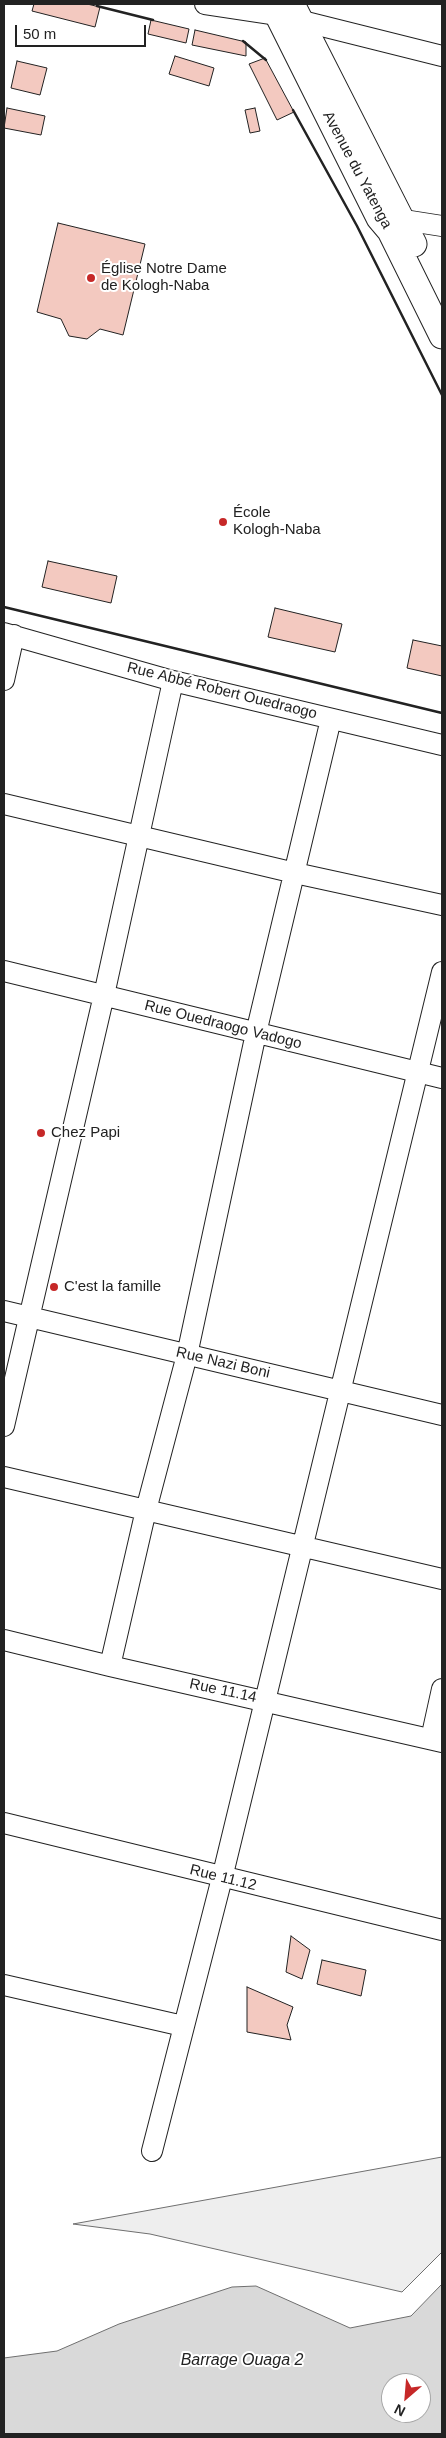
<!DOCTYPE html>
<meta charset="utf-8">
<style>
body{margin:0}
#map{position:relative;width:446px;height:2438px;overflow:hidden;background:#fff;font-family:Helvetica,sans-serif}
canvas{display:block}
.frame{position:absolute;inset:0;border:5px solid #222;pointer-events:none}
.north{position:absolute;left:381px;top:2373px;width:50px;height:50px;box-sizing:border-box;background:#fff;border:1px solid #a7a7a7;border-radius:50%;rotate:207deg;font-size:14px;font-weight:700;line-height:20px;text-align:center;color:#222}
.north::after{content:'';display:block;margin:auto;width:18px;height:22px;background:#c62828;clip-path:polygon(50% 0,100% 100%,50% 72%,0 100%)}
.scale{position:absolute;left:15px;top:25px;width:131px;height:22px;box-sizing:border-box;border:2px solid #222;border-top:0;padding-left:6px;font-size:15px;line-height:18px;white-space:nowrap;color:#222;-webkit-text-stroke:4px #fff;paint-order:stroke}
</style>
<div id="map">
<canvas width="446" height="2438"></canvas>
<div class="frame"></div>
<div class="north">N</div>
<div class="scale">50 m</div>
</div>
<script>
const g = document.querySelector('canvas').getContext('2d');
g.lineJoin = 'round';
function fillPath(path, color) {
  g.fillStyle = color;
  g.fill(path, 'evenodd');
}
function poly(rows) {
  const path = new Path2D();
  for (const r of rows) {
    path.moveTo(r[0], r[1]);
    for (let i = 2; i < r.length; i += 2) path.lineTo(r[i], r[i + 1]);
  }
  return path;
}
function trace(path, color, width, dash) {
  g.strokeStyle = color;
  g.lineWidth = width;
  g.lineCap = dash ? 'butt' : 'round';
  g.setLineDash(dash || []);
  g.stroke(path);
}
function drawText(font, color, halo, rows, align = 'center') {
  g.font = font + ' Helvetica,sans-serif';
  g.lineWidth = 4;
  g.setLineDash([]);
  g.textBaseline = 'middle';
  g.strokeStyle = halo;
  g.fillStyle = color;
  for (const [text, x, y, turn = 0] of rows) {
    g.save();
    g.translate(x, y);
    g.rotate((+turn || 0) * Math.PI / 180);
    g.textAlign = isNaN(turn) ? turn : align;
    if (halo) g.strokeText(text, 0, 0);
    g.fillText(text, 0, 0);
    g.restore();
  }
}
const green = poly([
 [442,2157,442,2252,402,2292,150,2234,73,2224,442,2157]
]);
fillPath(green, '#eee');
trace(green, '#6f6f6f', 1);
const water = poly([
 [442,2284,442,2434,4,2434,4,2358,57,2351,119,2324,232,2287,256,2286,350,2328,411,2316,442,2284],
 [391,2383,421,2383,421,2413,391,2413,391,2383]
]);
fillPath(water, '#d9d9d9');
trace(water, '#6f6f6f', 1);
const building = poly([
 [34,4,87,4,100,7,95,27,32,11,34,4],
 [151,20,189,29,186,43,148,34,151,20],
 [195,30,246,42,246,56,192,45,195,30],
 [175,56,214,68,209,86,169,74,175,56],
 [265,58,294,112,277,120,249,64,265,58],
 [17,61,47,68,40,95,11,88,17,61],
 [7,108,45,116,41,135,4,128,7,108],
 [255,108,260,131,250,133,245,110,255,108],
 [58,223,145,244,123,335,100,329,87,339,69,336,61,319,37,312,58,223],
 [48,561,117,576,111,603,42,587,48,561],
 [275,608,342,624,335,652,268,637,275,608],
 [413,640,442,646,442,676,407,668,413,640],
 [291,1936,310,1950,302,1979,286,1972,291,1936],
 [322,1960,366,1970,361,1996,317,1984,322,1960],
 [247,1987,293,2007,287,2025,291,2040,247,2032,247,1987]
]);
fillPath(building, '#f3c9c0');
trace(building, '#222', 1);
const minor = poly([
 [205,4,278,15,442,56],
 [391,218,442,226],
 [4,633,173,681,442,745],
 [4,680,14,635],
 [4,804,295,873,442,905],
 [4,971,442,1078],
 [4,1311,442,1415],
 [4,1426,104,995,173,681],
 [4,1477,442,1579],
 [4,1640,110,1666,442,1742],
 [110,1666,146,1510,187,1355,256,1033,331,719],
 [431,1739,442,1689],
 [4,1823,442,1930],
 [4,1985,183,2026],
 [152,2151,222,1878,442,972]
]);
const major = poly([
 [272,4,379,218,390,231,442,336],
 [292,4,414,244]
]);
trace(minor, '#222', 22);
trace(major, '#222', 27);
trace(minor, '#fff', 20);
trace(major, '#fff', 25);
trace(poly([
 [97,6,153,20],
 [243,41,266,60],
 [293,110,357,226,442,395],
 [4,607,442,713]
]), '#222', 2.5);
for (const [x, y, r, color] of [
 [91,278,5,"#c62828"],
 [223,522,5,"#c62828"],
 [41,1133,5,"#c62828"],
 [54,1287,5,"#c62828"]
]) {
  const dot = new Path2D();
  dot.arc(x, y, r, 0, 2 * Math.PI);
  g.fillStyle = color;
  g.fill(dot);
  trace(dot, '#fff', 2);
}
drawText('15px', '#222', '#fff', [
 ["Avenue du Yatenga",357,170,62],
 ["Rue Abbé Robert Ouedraogo",222,691,14],
 ["Rue Ouedraogo Vadogo",223,1025,14],
 ["Rue Nazi Boni",223,1363,13],
 ["Rue 11.14",223,1691,12],
 ["Rue 11.12",223,1878,14]
]);
drawText('15px', '#222', '#fff', [
 ["Église Notre Dame",101,269],
 ["de Kologh-Naba",101,286],
 ["École",233,513],
 ["Kologh-Naba",233,530],
 ["Chez Papi",51,1133],
 ["C'est la famille",64,1287]
], 'left');
drawText('italic 16px', '#222', '#fff', [
 ["Barrage Ouaga 2",242,2361]
]);
</script>
